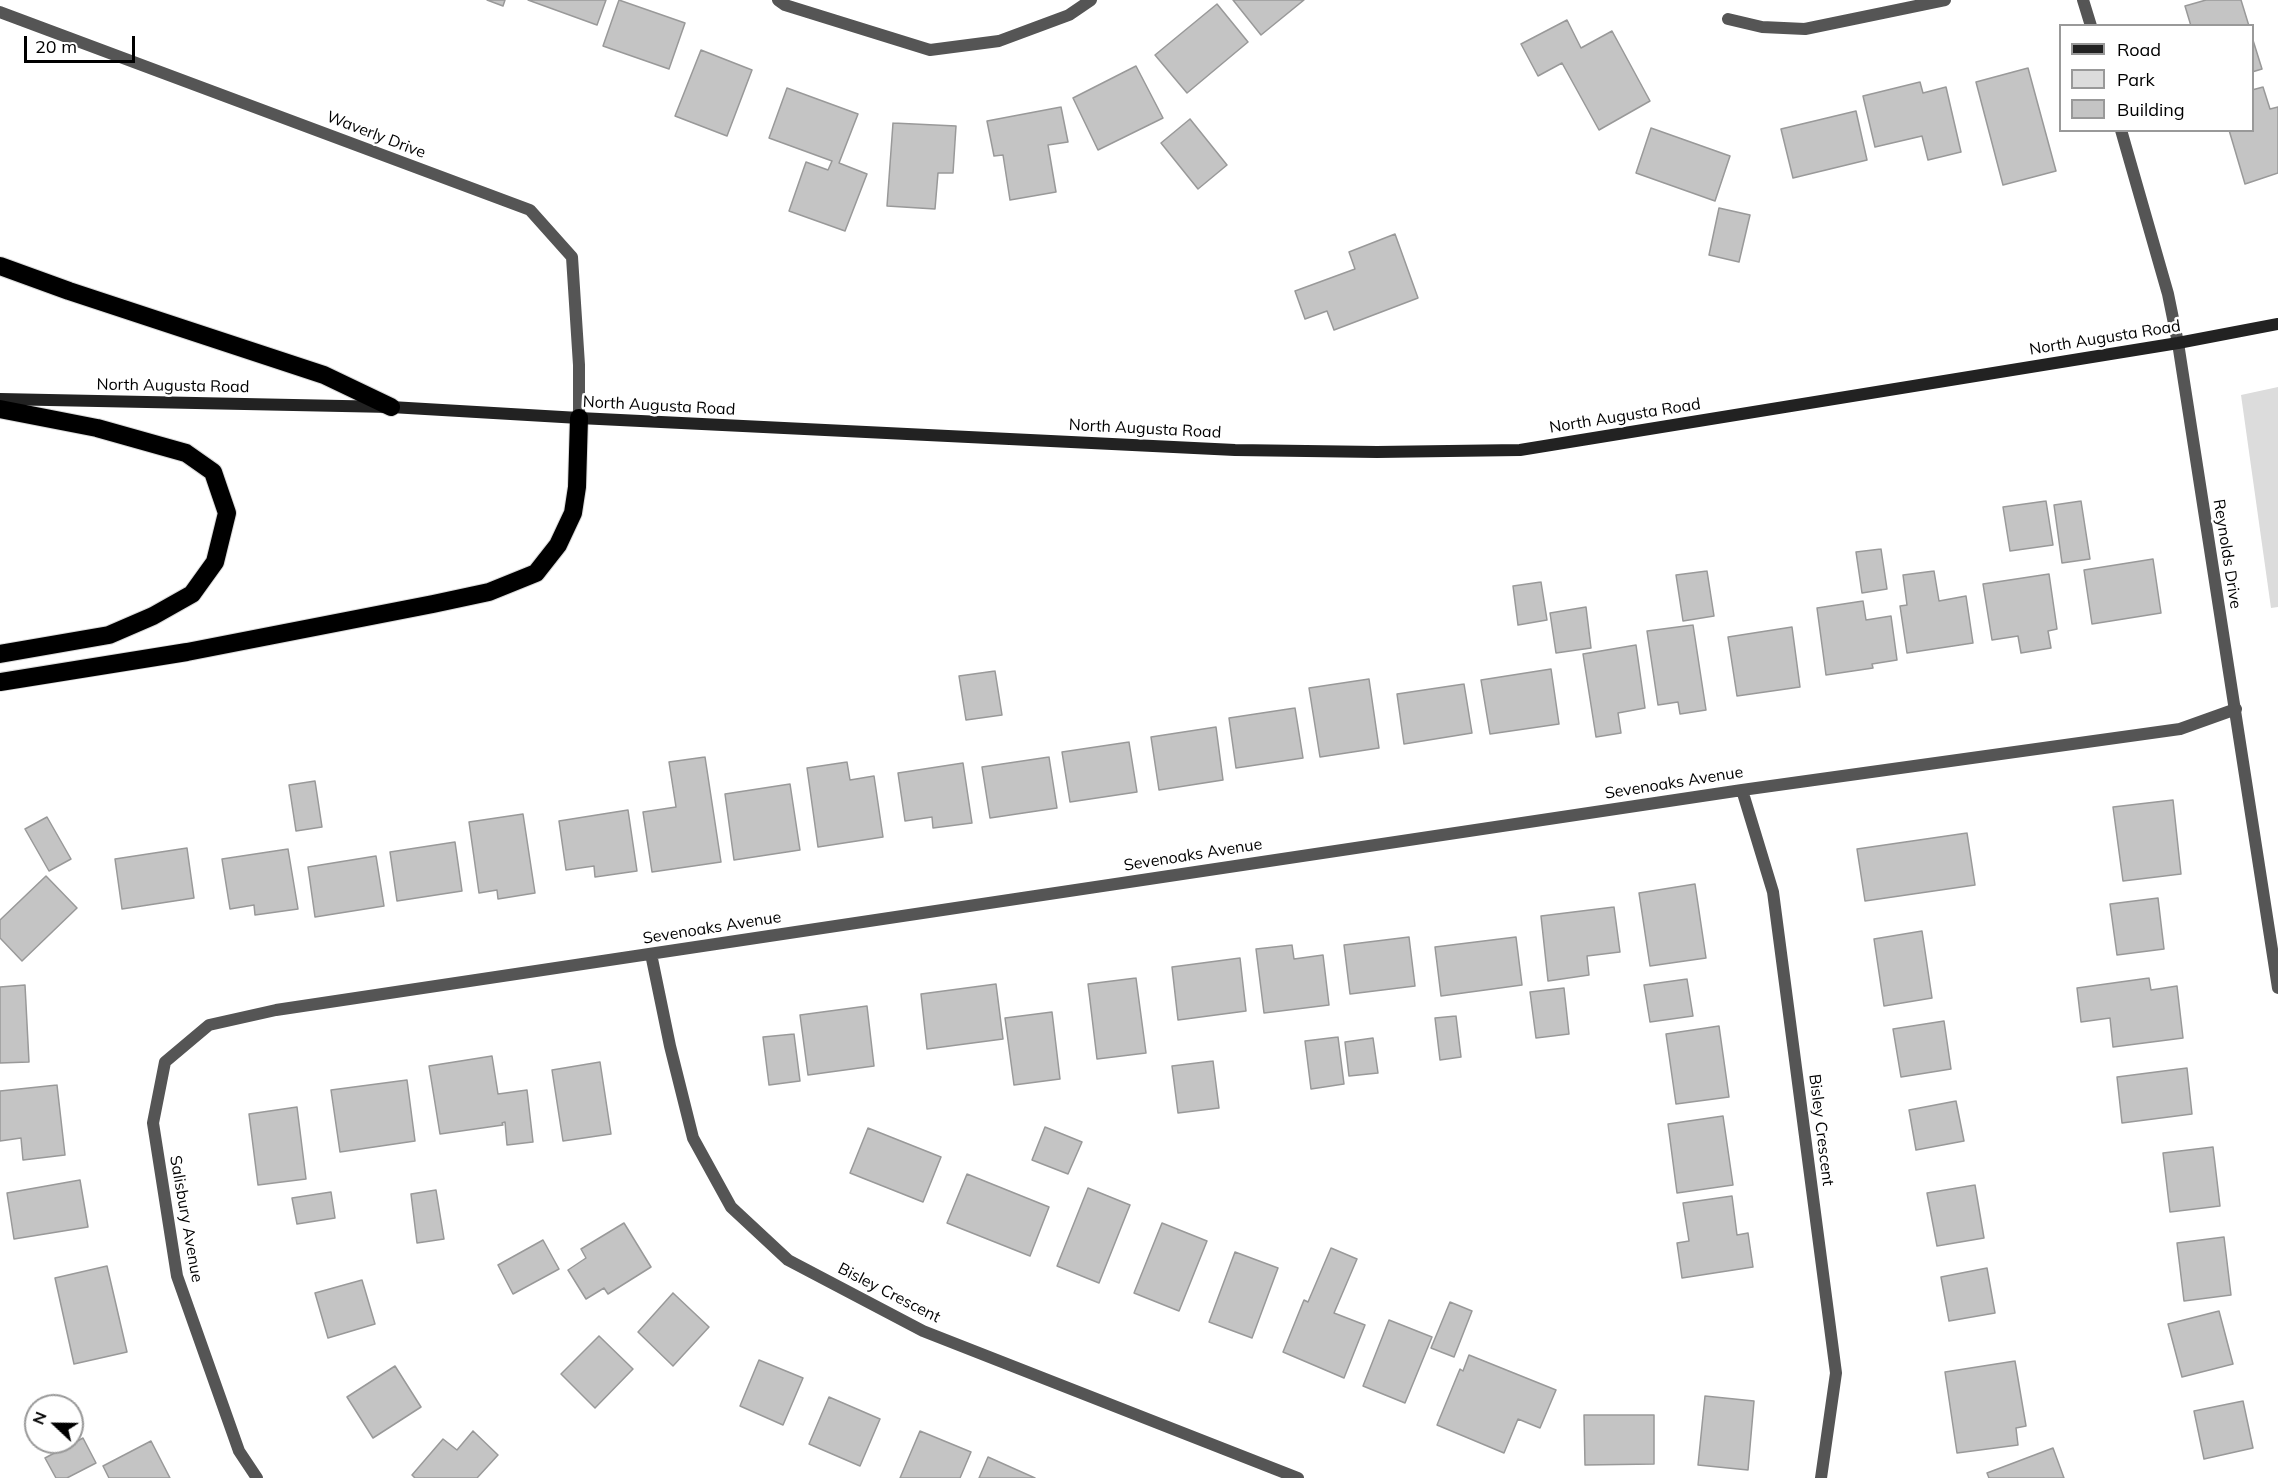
<!DOCTYPE html>
<style>
body{margin:0}
#map{position:relative;width:2278px;height:1478px;overflow:hidden;background:#fff;font-family:Mulish,sans-serif}
canvas{display:block}
.legend{position:absolute;left:2059px;top:24px;width:195px;height:108px;box-sizing:border-box;background:#fff;border:2px solid #999;margin:0;padding:8px 10px;list-style:none;font-size:18px;color:#000}
.legend li{display:flex;align-items:center;gap:12px;height:30px}
.legend b{width:30px;border:2px solid #999}
.north{position:absolute;left:24px;top:1394px;width:60px;height:60px;box-sizing:border-box;background:#fff;border:2px solid #999;border-radius:50%;rotate:292deg;font-size:16px;font-weight:700;line-height:24px;text-align:center;color:#000}
.north::after{content:'';display:block;margin:auto;width:21px;height:27px;background:#000;clip-path:polygon(50% 0,100% 100%,50% 72%,0 100%)}
.scale{position:absolute;left:24px;top:36px;width:111px;height:27px;box-sizing:border-box;border:3px solid #000;border-top:0;padding-left:8px;font-size:18px;line-height:21px;white-space:nowrap;color:#000;-webkit-text-stroke:4px #fff;paint-order:stroke}
</style>
<div id="map">
<canvas width="2278" height="1478"></canvas>
<ul class="legend">
<li><b style="height:8px;background:#222"></b>Road</li>
<li><b style="height:16px;background:#dcdcdc"></b>Park</li>
<li><b style="height:16px;background:#c4c4c4"></b>Building</li>
</ul>
<div class="north">N</div>
<div class="scale">20 m</div>
</div>
<script>
const g = document.querySelector('canvas').getContext('2d');
g.lineJoin = 'round';
function fillPath(path, color) {
  g.fillStyle = color;
  g.fill(path, 'evenodd');
}
function poly(rows) {
  const path = new Path2D();
  for (const r of rows) {
    path.moveTo(r[0], r[1]);
    for (let i = 2; i < r.length; i += 2) path.lineTo(r[i], r[i + 1]);
  }
  return path;
}
function trace(path, color, width, dash) {
  g.strokeStyle = color;
  g.lineWidth = width;
  g.lineCap = dash ? 'butt' : 'round';
  g.setLineDash(dash || []);
  g.stroke(path);
}
function drawText(font, color, halo, rows, align = 'center') {
  g.font = font + ' Mulish,sans-serif';
  g.lineWidth = 5;
  g.setLineDash([]);
  g.textBaseline = 'middle';
  g.strokeStyle = halo;
  g.fillStyle = color;
  for (const [text, x, y, turn = 0] of rows) {
    g.save();
    g.translate(x, y);
    g.rotate((+turn || 0) * Math.PI / 180);
    g.textAlign = isNaN(turn) ? turn : align;
    if (halo) g.strokeText(text, 0, 0);
    g.fillText(text, 0, 0);
    g.restore();
  }
}
fillPath(poly([
 [2278,387,2278,607,2271,608,2241,395]
]), '#dcdcdc');
const building = poly([
 [487,0,505,0,503,6,487,0],
 [528,0,606,0,597,25,528,0],
 [619,0,685,23,669,69,603,46,619,0],
 [1233,0,1304,0,1261,35,1233,0],
 [2206,0,2241,0,2249,26,2191,26,2185,6,2206,0],
 [1217,4,1248,42,1187,93,1155,55,1217,4],
 [1567,20,1581,48,1612,31,1650,101,1599,130,1562,63,1538,76,1521,44,1567,20],
 [2252,37,2262,69,2252,72,2252,37],
 [701,50,752,70,727,136,675,116,701,50],
 [1136,66,1163,118,1098,150,1073,98,1136,66],
 [2028,68,2056,171,2003,185,1976,82,2028,68],
 [1920,82,1923,93,1946,87,1961,152,1928,160,1922,136,1875,147,1863,96,1920,82],
 [2263,87,2270,109,2278,107,2278,173,2245,184,2229,130,2252,130,2252,90,2263,87],
 [787,88,858,114,839,163,867,174,845,231,789,211,806,162,828,170,832,161,769,138,787,88],
 [1061,107,1068,142,1048,145,1056,192,1010,200,1003,155,994,156,987,121,1061,107],
 [1856,111,1867,160,1793,178,1781,129,1856,111],
 [1190,119,1227,165,1198,189,1161,143,1190,119],
 [893,123,956,126,953,173,938,173,935,209,887,206,893,123],
 [1651,128,1730,156,1715,201,1636,173,1651,128],
 [1719,208,1750,215,1739,262,1709,255,1719,208],
 [1395,234,1418,298,1334,330,1327,311,1305,319,1295,291,1355,269,1349,252,1395,234],
 [2046,501,2053,545,2010,551,2003,507,2046,501],
 [2081,501,2090,559,2062,563,2054,505,2081,501],
 [1881,549,1887,589,1862,593,1856,552,1881,549],
 [2153,559,2161,613,2092,624,2084,570,2153,559],
 [1707,571,1714,616,1683,621,1676,575,1707,571],
 [1934,571,1939,601,1966,596,1973,643,1907,653,1900,606,1907,605,1903,575,1934,571],
 [2049,574,2057,629,2048,631,2051,648,2021,653,2018,636,1992,640,1983,584,2049,574],
 [1541,582,1547,620,1518,625,1513,586,1541,582],
 [1863,601,1866,620,1891,616,1897,660,1872,664,1873,668,1826,675,1817,608,1863,601],
 [1586,607,1591,648,1556,653,1550,613,1586,607],
 [1693,625,1706,710,1680,714,1678,702,1658,705,1647,631,1693,625],
 [1792,627,1800,687,1737,696,1728,637,1792,627],
 [1636,645,1645,708,1618,713,1621,733,1596,737,1583,654,1636,645],
 [1551,669,1559,724,1490,734,1481,680,1551,669],
 [995,671,1002,715,966,720,959,676,995,671],
 [1369,679,1379,748,1320,757,1309,688,1369,679],
 [1464,684,1472,733,1404,744,1397,694,1464,684],
 [1295,708,1303,758,1236,768,1229,718,1295,708],
 [1216,727,1223,780,1159,790,1151,737,1216,727],
 [1129,742,1137,792,1070,802,1062,752,1129,742],
 [705,757,721,862,652,872,643,812,676,807,669,762,705,757],
 [1049,757,1057,808,990,818,982,767,1049,757],
 [847,762,850,780,874,776,883,837,818,847,807,768,847,762],
 [963,763,972,823,933,828,932,817,905,821,898,773,963,763],
 [315,781,322,827,296,831,289,785,315,781],
 [790,784,800,850,734,860,725,794,790,784],
 [2173,800,2181,874,2123,881,2113,807,2173,800],
 [628,810,637,871,595,877,594,866,566,870,559,821,628,810],
 [523,814,535,893,498,899,497,890,479,893,469,822,523,814],
 [47,817,71,859,49,871,25,829,47,817],
 [1967,833,1975,885,1865,901,1857,849,1967,833],
 [455,842,462,891,397,901,390,852,455,842],
 [187,848,194,898,122,909,115,859,187,848],
 [288,849,298,909,255,915,254,905,230,909,222,859,288,849],
 [376,856,384,906,315,917,308,867,376,856],
 [46,876,77,908,22,961,0,938,0,920,46,876],
 [1695,884,1706,958,1650,966,1639,893,1695,884],
 [2158,898,2164,949,2117,955,2110,904,2158,898],
 [1614,907,1620,952,1587,956,1589,975,1548,981,1541,916,1614,907],
 [1922,931,1932,998,1884,1006,1874,939,1922,931],
 [1409,937,1415,986,1350,994,1344,945,1409,937],
 [1516,937,1522,985,1441,996,1435,947,1516,937],
 [1292,945,1294,959,1323,955,1329,1005,1264,1013,1256,949,1292,945],
 [1240,958,1246,1011,1178,1020,1172,967,1240,958],
 [1136,978,1146,1053,1097,1059,1088,984,1136,978],
 [2149,978,2151,990,2177,986,2183,1038,2113,1047,2110,1018,2081,1022,2077,988,2149,978],
 [1687,979,1693,1016,1650,1022,1644,985,1687,979],
 [996,984,1003,1039,927,1049,921,994,996,984],
 [25,985,29,1062,0,1063,0,987,25,985],
 [1564,988,1569,1034,1536,1038,1530,992,1564,988],
 [867,1006,874,1066,808,1075,800,1015,867,1006],
 [1052,1012,1060,1079,1014,1085,1005,1018,1052,1012],
 [1456,1016,1461,1057,1440,1060,1435,1018,1456,1016],
 [1944,1021,1951,1069,1901,1077,1893,1029,1944,1021],
 [1719,1026,1729,1097,1676,1104,1666,1034,1719,1026],
 [794,1034,800,1081,769,1085,763,1037,794,1034],
 [1338,1037,1344,1084,1311,1089,1305,1041,1338,1037],
 [1373,1038,1378,1073,1349,1076,1345,1042,1373,1038],
 [492,1056,498,1094,527,1090,533,1142,507,1145,505,1122,502,1123,503,1125,440,1134,429,1066,492,1056],
 [1213,1061,1219,1108,1178,1113,1172,1066,1213,1061],
 [600,1062,611,1134,563,1141,552,1070,600,1062],
 [2187,1068,2192,1114,2122,1123,2117,1077,2187,1068],
 [407,1080,415,1141,340,1152,331,1090,407,1080],
 [57,1085,65,1155,23,1160,21,1138,0,1141,0,1091,57,1085],
 [1956,1101,1964,1141,1916,1150,1909,1110,1956,1101],
 [297,1107,306,1179,258,1185,249,1114,297,1107],
 [1723,1116,1733,1185,1677,1193,1668,1124,1723,1116],
 [1045,1127,1082,1142,1068,1174,1032,1160,1045,1127],
 [868,1128,941,1157,923,1202,850,1173,868,1128],
 [2213,1147,2220,1206,2170,1212,2163,1153,2213,1147],
 [967,1174,1049,1207,1030,1256,947,1223,967,1174],
 [80,1180,88,1227,14,1239,7,1193,80,1180],
 [1975,1185,1984,1238,1937,1246,1927,1193,1975,1185],
 [1088,1188,1130,1205,1099,1283,1057,1266,1088,1188],
 [436,1190,444,1239,417,1243,411,1194,436,1190],
 [331,1192,335,1218,297,1224,292,1198,331,1192],
 [1732,1196,1737,1235,1748,1233,1753,1267,1682,1278,1677,1243,1689,1241,1683,1203,1732,1196],
 [624,1223,651,1267,608,1294,604,1288,586,1299,568,1270,586,1258,581,1249,624,1223],
 [1162,1223,1207,1241,1179,1311,1134,1293,1162,1223],
 [2224,1237,2231,1295,2184,1301,2177,1243,2224,1237],
 [543,1240,559,1269,513,1294,498,1265,543,1240],
 [1331,1248,1357,1259,1334,1313,1365,1325,1344,1378,1283,1352,1304,1300,1308,1302,1331,1248],
 [1235,1252,1278,1268,1252,1338,1209,1322,1235,1252],
 [107,1266,127,1352,74,1364,55,1278,107,1266],
 [1987,1268,1995,1313,1949,1321,1941,1277,1987,1268],
 [362,1280,375,1324,328,1338,315,1293,362,1280],
 [673,1293,709,1327,673,1366,638,1332,673,1293],
 [1450,1302,1472,1311,1454,1357,1431,1348,1450,1302],
 [2219,1311,2233,1364,2182,1377,2168,1324,2219,1311],
 [1389,1320,1432,1337,1405,1403,1363,1386,1389,1320],
 [599,1336,633,1369,595,1408,561,1374,599,1336],
 [1469,1355,1556,1390,1540,1428,1518,1419,1504,1453,1437,1425,1460,1369,1463,1371,1469,1355],
 [759,1360,803,1378,783,1425,740,1406,759,1360],
 [2015,1361,2026,1426,2016,1428,2018,1445,1957,1453,1945,1372,2015,1361],
 [395,1366,421,1407,373,1438,347,1397,395,1366],
 [1705,1396,1754,1401,1748,1470,1698,1465,1705,1396],
 [829,1397,880,1419,860,1466,809,1444,829,1397],
 [2243,1401,2253,1448,2204,1459,2194,1411,2243,1401],
 [1584,1415,1654,1415,1654,1464,1585,1465,1584,1415],
 [473,1431,498,1455,477,1478,415,1478,412,1475,443,1439,457,1450,473,1431],
 [920,1431,971,1452,960,1478,900,1478,920,1431],
 [83,1438,96,1463,67,1478,56,1478,45,1458,83,1438],
 [151,1441,170,1478,109,1478,103,1466,151,1441],
 [2053,1448,2064,1478,1989,1478,1987,1473,2053,1448],
 [988,1457,1035,1478,979,1478,988,1457]
]);
fillPath(building, '#c4c4c4');
trace(building, '#999', 1.5);
const motorway = poly([
 [0,266,69,291,324,375,391,407],
 [0,409,97,428,186,453,213,472,227,513,215,562,192,594,153,616,109,635,0,654],
 [0,682,187,652,433,604,489,592,536,573,558,545,573,513,577,487,579,418]
]);
trace(motorway, '#dbdbdb', 20);
trace(poly([
 [778,0,785,5,930,50,999,41,1069,15,1091,0],
 [0,12,530,210,572,257,579,365,579,418],
 [1728,19,1762,27,1805,29,1945,0],
 [1742,790,1773,892,1836,1373,1821,1478],
 [651,954,670,1046,693,1138,731,1207,788,1260,923,1331,1298,1478],
 [257,1478,239,1451,177,1276,153,1123,165,1062,209,1025,276,1010,1742,790,2180,729,2236,709]
]), '#555', 12);
trace(poly([
 [2083,0,2091,26],
 [2121,130,2168,294,2178,343,2278,988]
]), '#555', 12);
trace(poly([
 [0,399,391,407,579,418,1235,450,1377,452,1520,450,2178,343,2278,324]
]), '#222', 12);
trace(motorway, '#000', 18);
drawText('16px', '#000', '#fff', [
 ["Waverly Drive",376,135,21],
 ["North Augusta Road",2105,338,-9],
 ["North Augusta Road",173,386,1],
 ["North Augusta Road",659,406,3],
 ["North Augusta Road",1625,416,-9],
 ["North Augusta Road",1145,429,3],
 ["Reynolds Drive",2227,554,81],
 ["Sevenoaks Avenue",1674,783,-9],
 ["Sevenoaks Avenue",1193,855,-9],
 ["Sevenoaks Avenue",712,928,-9],
 ["Bisley Crescent",1821,1130,83],
 ["Salisbury Avenue",186,1219,80],
 ["Bisley Crescent",889,1293,27]
]);
</script>
